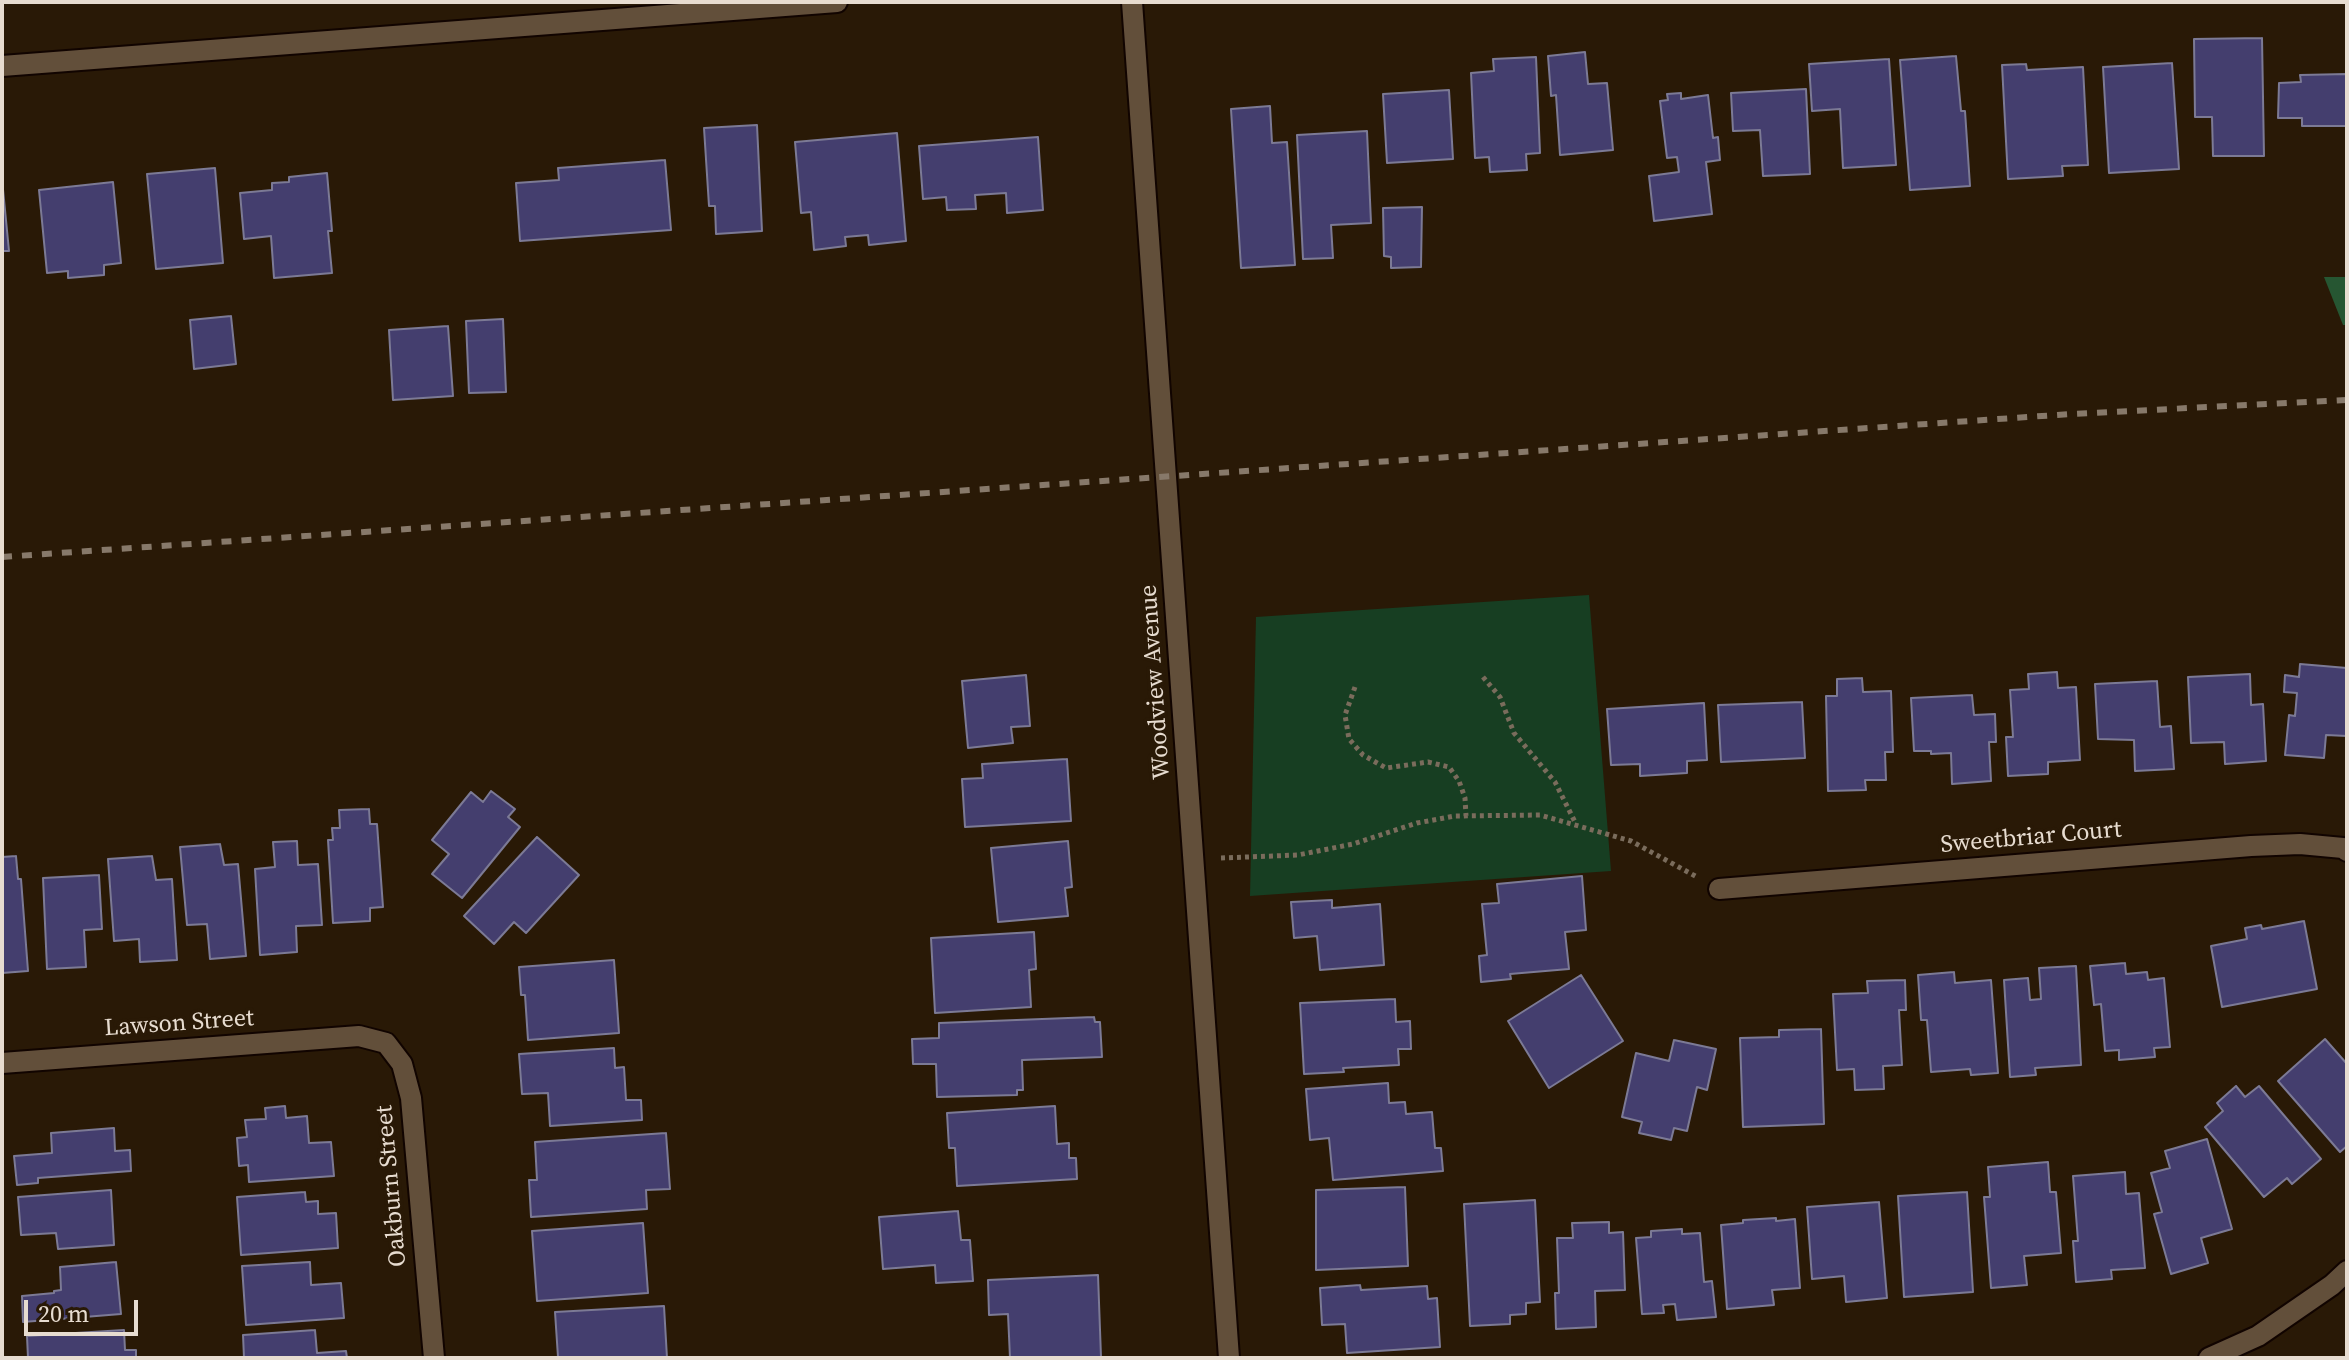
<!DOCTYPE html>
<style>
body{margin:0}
#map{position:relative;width:2349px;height:1360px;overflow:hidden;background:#291906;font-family:"Source Serif 4",serif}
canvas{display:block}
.frame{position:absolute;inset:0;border:4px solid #e7dcd0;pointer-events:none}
.scale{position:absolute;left:24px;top:1300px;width:114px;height:36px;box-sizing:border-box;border:4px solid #e7dcd0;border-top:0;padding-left:10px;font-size:24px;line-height:28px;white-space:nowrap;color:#e7dcd0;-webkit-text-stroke:6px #291906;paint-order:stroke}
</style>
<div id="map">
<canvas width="2349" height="1360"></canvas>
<div class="frame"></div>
<div class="scale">20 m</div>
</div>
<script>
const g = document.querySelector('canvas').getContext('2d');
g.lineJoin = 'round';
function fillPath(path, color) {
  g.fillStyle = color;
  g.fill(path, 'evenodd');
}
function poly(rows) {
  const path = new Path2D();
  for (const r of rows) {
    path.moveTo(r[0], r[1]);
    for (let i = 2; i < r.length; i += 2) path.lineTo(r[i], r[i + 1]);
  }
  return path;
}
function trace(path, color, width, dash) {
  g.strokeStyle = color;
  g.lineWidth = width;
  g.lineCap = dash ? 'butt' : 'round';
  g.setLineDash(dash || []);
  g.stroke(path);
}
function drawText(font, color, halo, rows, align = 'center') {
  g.font = font + ' "Source Serif 4",serif';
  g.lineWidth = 7;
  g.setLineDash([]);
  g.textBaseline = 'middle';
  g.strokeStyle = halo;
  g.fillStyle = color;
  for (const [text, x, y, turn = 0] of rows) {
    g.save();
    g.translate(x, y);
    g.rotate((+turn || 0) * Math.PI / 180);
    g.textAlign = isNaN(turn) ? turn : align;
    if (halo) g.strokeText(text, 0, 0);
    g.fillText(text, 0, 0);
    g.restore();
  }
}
fillPath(poly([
 [1589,595,1611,871,1250,896,1256,617]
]), '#173e22');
fillPath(poly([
 [2324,277,2347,277,2347,325,2343,325]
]), '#265632');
const building = poly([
 [2262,38,2264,156,2213,156,2212,117,2195,117,2194,39,2262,38],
 [1585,52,1588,84,1607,83,1613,150,1560,155,1556,95,1551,96,1548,56,1585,52],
 [1956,56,1961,111,1965,111,1970,186,1910,190,1900,60,1956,56],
 [1536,57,1540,153,1526,154,1527,170,1490,172,1489,157,1475,158,1471,73,1494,71,1493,59,1536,57],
 [1889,59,1896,165,1843,168,1840,109,1812,111,1809,64,1889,59],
 [2172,63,2179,169,2109,173,2103,67,2172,63],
 [2026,64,2027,70,2083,67,2088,165,2062,166,2063,176,2008,179,2002,65,2026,64],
 [2347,74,2347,126,2302,126,2302,118,2278,118,2279,83,2301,82,2300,75,2347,74],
 [1806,89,1810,174,1763,176,1760,130,1733,131,1731,93,1806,89],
 [1449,90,1453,159,1387,163,1383,94,1449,90],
 [1681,93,1681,99,1708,95,1713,138,1718,137,1720,160,1706,162,1712,214,1654,221,1649,176,1679,172,1677,157,1667,158,1660,101,1668,100,1667,94,1681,93],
 [1270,106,1272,143,1287,142,1295,265,1241,268,1231,109,1270,106],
 [757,125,762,231,716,234,715,206,709,206,704,128,757,125],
 [1367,131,1371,223,1331,225,1333,258,1303,259,1297,135,1367,131],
 [897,133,906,241,869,245,868,235,845,237,846,246,814,250,811,212,801,213,795,142,897,133],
 [1038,137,1043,210,1007,213,1006,193,975,195,976,209,947,210,946,197,923,199,919,146,1038,137],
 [665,160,671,230,520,241,516,183,559,180,558,168,665,160],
 [215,168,223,263,156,269,147,174,215,168],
 [327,173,332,231,328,231,332,273,274,278,271,236,244,239,240,193,272,190,272,183,289,182,289,177,327,173],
 [2,179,9,251,2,251,2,179],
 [113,182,121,263,104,265,104,275,68,278,68,271,47,273,39,190,113,182],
 [1422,207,1421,267,1391,268,1391,257,1384,256,1383,208,1422,207],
 [231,316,236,364,194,369,190,320,231,316],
 [503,319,506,392,469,393,466,321,503,319],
 [448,326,453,396,393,400,389,330,448,326],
 [2300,664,2347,668,2347,736,2326,735,2324,758,2285,755,2289,715,2295,716,2297,693,2284,692,2285,675,2299,677,2300,664],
 [2057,672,2058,688,2076,687,2080,760,2048,762,2048,774,2008,776,2006,737,2013,737,2010,690,2029,689,2028,674,2057,672],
 [2250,674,2251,705,2263,704,2266,761,2225,764,2224,742,2191,743,2188,677,2250,674],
 [1026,675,1030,726,1011,727,1013,743,968,748,962,681,1026,675],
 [1862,678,1863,692,1891,691,1893,752,1885,752,1886,780,1865,780,1866,790,1828,791,1826,696,1837,696,1837,679,1862,678],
 [2157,681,2160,727,2171,726,2174,769,2135,771,2134,740,2098,739,2095,684,2157,681],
 [1972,695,1974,715,1995,714,1996,742,1989,742,1991,781,1952,784,1951,753,1931,754,1931,751,1914,751,1911,698,1972,695],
 [1802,702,1805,758,1721,762,1718,705,1802,702],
 [1704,703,1707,760,1687,761,1687,773,1640,776,1640,764,1611,765,1607,709,1704,703],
 [1067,759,1071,821,965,827,962,779,983,778,982,764,1067,759],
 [491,791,515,809,508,817,520,827,462,898,432,874,449,854,432,840,471,792,483,802,491,791],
 [369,809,370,824,377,824,383,907,370,908,370,921,333,923,328,840,333,840,332,828,340,828,339,810,369,809],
 [537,837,579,875,526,933,514,922,494,944,464,916,537,837],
 [297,841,298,865,318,864,322,925,296,926,297,952,260,955,255,869,275,867,273,842,297,841],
 [1068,841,1072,887,1065,888,1068,916,998,922,991,848,1068,841],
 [220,844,224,865,238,864,246,956,210,959,207,924,187,925,180,847,220,844],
 [16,856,18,879,21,879,28,971,2,973,2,857,16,856],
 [152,856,156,880,172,879,177,960,140,962,139,939,114,941,108,859,152,856],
 [99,875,102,929,84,930,86,967,47,969,43,878,99,875],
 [1582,876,1586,930,1565,932,1569,969,1510,974,1511,979,1481,982,1479,956,1487,955,1482,904,1499,903,1497,884,1582,876],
 [1332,900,1332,908,1380,904,1384,965,1320,970,1317,936,1294,938,1291,902,1332,900],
 [2304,921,2317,989,2222,1007,2211,946,2247,939,2245,928,2261,925,2262,929,2304,921],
 [1034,932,1036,969,1029,970,1031,1007,935,1013,931,938,1034,932],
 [614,960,619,1033,528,1040,525,995,521,995,519,967,614,960],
 [2125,963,2126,974,2147,972,2148,980,2164,978,2170,1047,2154,1048,2155,1057,2119,1060,2119,1050,2105,1051,2101,1004,2094,1005,2090,966,2125,963],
 [2076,966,2081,1065,2035,1068,2036,1075,2010,1077,2004,980,2028,978,2030,1000,2041,999,2039,968,2076,966],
 [1954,972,1955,983,1991,980,1998,1073,1971,1075,1970,1069,1931,1072,1927,1020,1921,1020,1918,975,1954,972],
 [1581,975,1623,1041,1549,1088,1508,1021,1581,975],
 [1905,980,1906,1010,1899,1010,1902,1065,1883,1066,1884,1089,1855,1090,1854,1069,1837,1070,1833,994,1868,993,1867,981,1905,980],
 [1395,999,1396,1022,1410,1021,1411,1049,1398,1049,1399,1065,1343,1068,1344,1072,1304,1074,1300,1003,1395,999],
 [1094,1017,1095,1022,1100,1022,1102,1057,1022,1060,1023,1090,1017,1090,1017,1095,937,1097,936,1064,913,1064,912,1039,939,1038,939,1023,1094,1017],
 [1821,1029,1824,1124,1743,1127,1740,1038,1779,1037,1779,1030,1821,1029],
 [2325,1039,2347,1064,2347,1146,2340,1152,2278,1081,2325,1039],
 [1674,1040,1716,1049,1707,1090,1697,1087,1687,1131,1674,1128,1671,1140,1639,1133,1642,1122,1622,1117,1636,1053,1669,1061,1674,1040],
 [614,1048,615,1068,624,1067,626,1100,641,1100,642,1120,550,1126,548,1093,522,1094,519,1054,614,1048],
 [1388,1083,1389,1103,1405,1102,1406,1114,1432,1112,1435,1148,1441,1148,1443,1171,1333,1180,1329,1138,1310,1140,1306,1089,1388,1083],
 [2236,1086,2245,1097,2259,1086,2321,1159,2292,1184,2287,1178,2264,1197,2205,1127,2223,1111,2217,1103,2236,1086],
 [285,1106,286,1118,307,1116,309,1143,331,1142,334,1176,249,1182,248,1165,239,1166,237,1138,247,1137,245,1120,266,1119,265,1108,285,1106],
 [1055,1106,1057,1144,1069,1143,1069,1158,1076,1158,1077,1179,957,1186,955,1148,949,1148,947,1113,1055,1106],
 [114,1128,115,1151,130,1150,131,1171,38,1178,38,1183,17,1185,14,1156,52,1153,51,1133,114,1128],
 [666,1133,670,1189,646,1190,647,1209,531,1217,529,1180,537,1180,535,1142,666,1133],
 [2207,1139,2232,1229,2201,1238,2208,1263,2171,1274,2154,1214,2162,1212,2151,1173,2170,1168,2165,1151,2207,1139],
 [2048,1162,2050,1192,2056,1192,2061,1253,2024,1256,2027,1285,1991,1288,1984,1197,1990,1197,1988,1167,2048,1162],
 [2125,1172,2126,1194,2139,1193,2145,1268,2111,1270,2112,1279,2076,1282,2073,1241,2078,1241,2073,1176,2125,1172],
 [1405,1187,1408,1266,1316,1270,1316,1190,1405,1187],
 [111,1190,114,1245,58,1249,56,1233,21,1235,18,1197,111,1190],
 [305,1192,306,1202,318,1201,318,1214,336,1213,338,1248,241,1255,237,1197,305,1192],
 [1967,1192,1973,1292,1904,1297,1898,1196,1967,1192],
 [1535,1200,1540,1302,1526,1303,1526,1314,1510,1315,1510,1324,1470,1326,1464,1204,1535,1200],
 [1879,1202,1887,1298,1846,1302,1844,1276,1812,1279,1807,1207,1879,1202],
 [958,1211,961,1240,970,1240,973,1281,936,1283,935,1265,883,1269,879,1217,958,1211],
 [1776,1218,1776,1221,1795,1219,1800,1288,1772,1290,1774,1305,1727,1309,1721,1225,1743,1223,1743,1220,1776,1218],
 [1609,1222,1609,1233,1623,1232,1625,1290,1595,1291,1596,1327,1556,1329,1555,1293,1559,1293,1557,1238,1573,1238,1572,1223,1609,1222],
 [643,1223,648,1293,537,1301,532,1231,643,1223],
 [1682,1229,1682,1234,1700,1233,1704,1282,1712,1281,1716,1317,1677,1320,1675,1304,1663,1305,1664,1313,1642,1314,1636,1238,1651,1237,1651,1231,1682,1229],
 [116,1262,121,1314,23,1322,22,1296,54,1293,54,1291,61,1290,60,1267,116,1262],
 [310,1262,311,1285,341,1283,344,1318,246,1325,242,1266,310,1262],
 [1098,1275,1101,1357,1010,1358,1008,1314,989,1315,988,1280,1098,1275],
 [1360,1285,1361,1290,1427,1286,1428,1299,1437,1298,1440,1347,1347,1353,1345,1324,1322,1325,1320,1288,1360,1285],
 [664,1306,667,1358,558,1357,555,1312,664,1306],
 [124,1330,125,1350,136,1350,136,1358,28,1358,27,1336,124,1330],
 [315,1330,317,1353,346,1351,347,1358,244,1358,243,1335,315,1330]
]);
fillPath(building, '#443e6e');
trace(building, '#7c7a95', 2);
const minor = poly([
 [1132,2,1229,1358],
 [2,66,837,2],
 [1719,889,2251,846,2300,844,2343,848,2347,851],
 [2,1063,359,1036,386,1043,402,1064,411,1098,434,1358],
 [2209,1358,2258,1336,2332,1285,2347,1271]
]);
trace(minor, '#110400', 24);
trace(poly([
 [1483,677,1500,697,1514,733,1555,782,1575,822],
 [1355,687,1345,715,1349,739,1363,755,1386,768,1428,762,1449,767,1459,781,1465,798,1466,816],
 [1221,858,1298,855,1353,844,1417,823,1455,816,1540,815,1631,841,1697,877]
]), '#7a6c5c', 5, [4, 4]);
trace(minor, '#624f3a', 20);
trace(poly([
 [2,557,2071,414,2347,400]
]), '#87796a', 6, [10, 10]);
drawText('24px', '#e7dcd0', '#291906', [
 ["Woodview Avenue",1156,682,-94],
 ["Sweetbriar Court",2031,838,-5],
 ["Lawson Street",179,1024,-4],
 ["Oakburn Street",392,1186,-95]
]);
</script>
